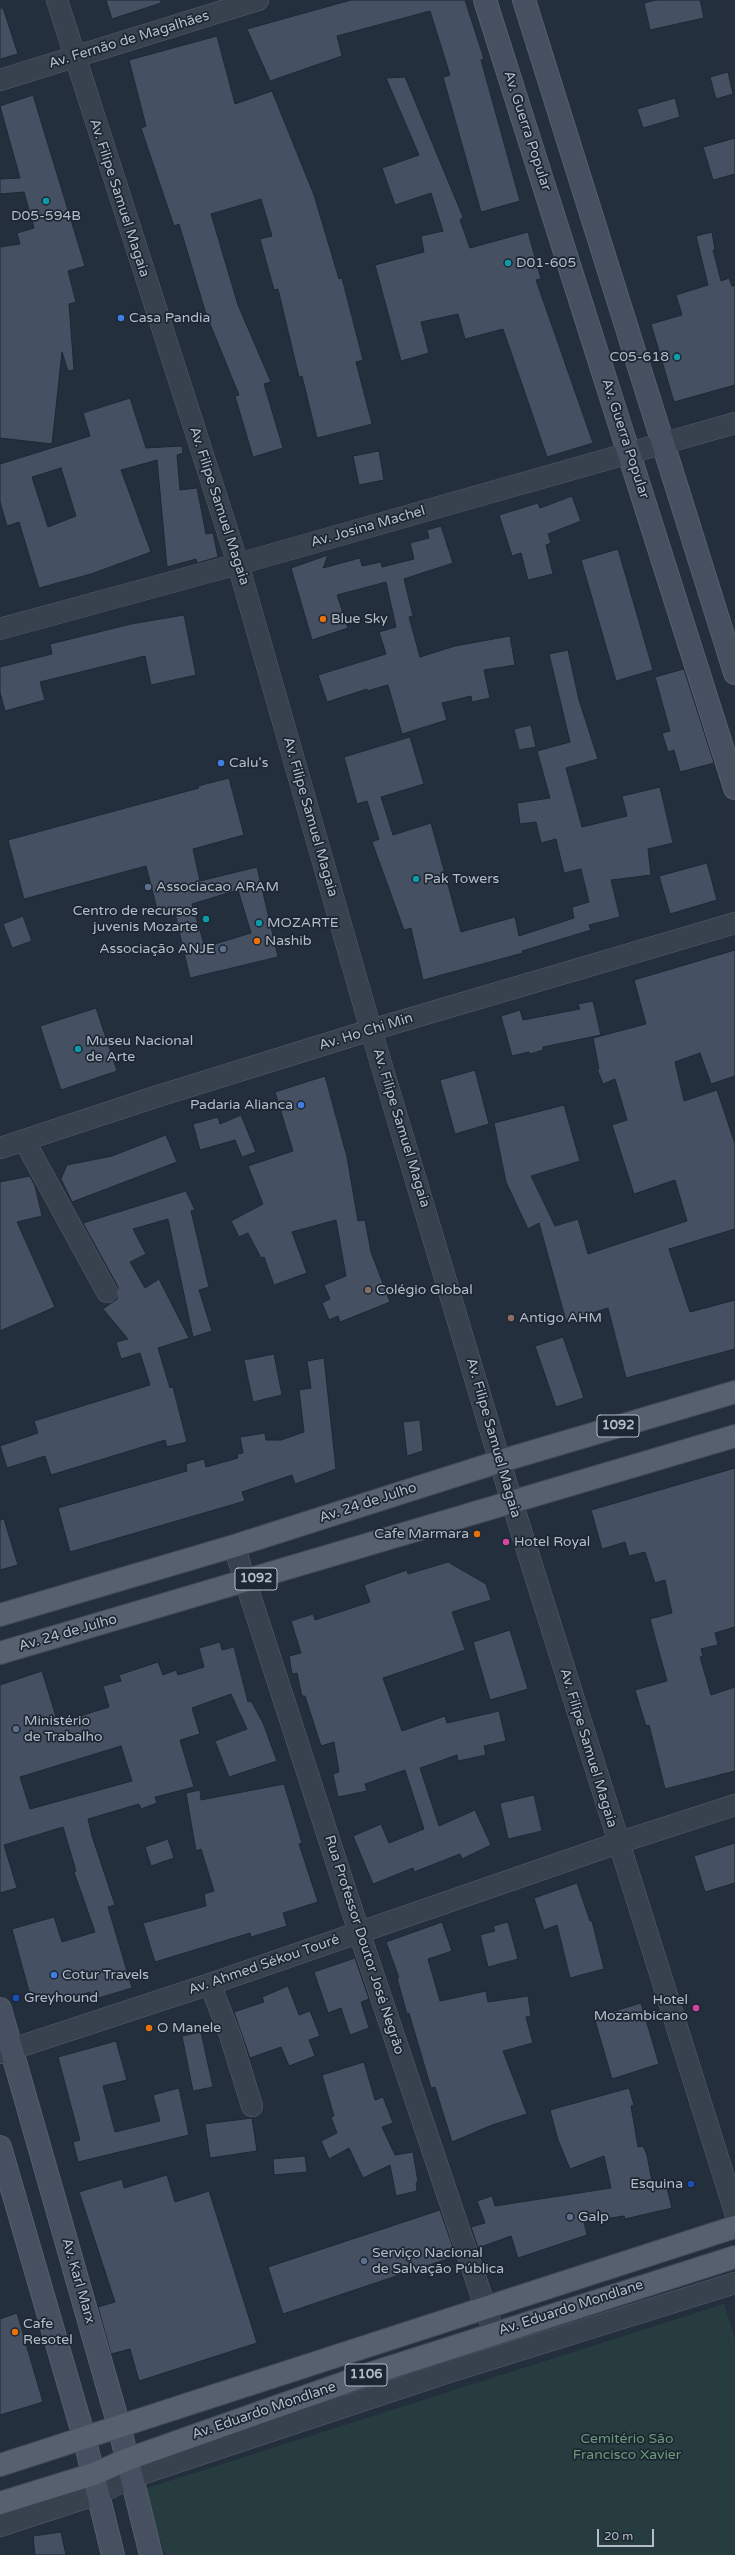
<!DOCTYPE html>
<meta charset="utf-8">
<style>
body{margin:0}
#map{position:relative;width:735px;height:2555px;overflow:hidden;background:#242f3e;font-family:"Varela Round",sans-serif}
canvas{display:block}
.scale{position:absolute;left:597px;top:2529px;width:57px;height:18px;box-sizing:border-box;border:2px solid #b4bcc9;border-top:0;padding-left:5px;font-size:12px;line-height:14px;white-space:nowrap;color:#b4bcc9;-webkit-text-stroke:3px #1d2633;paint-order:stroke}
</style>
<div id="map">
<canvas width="735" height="2555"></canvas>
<div class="scale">20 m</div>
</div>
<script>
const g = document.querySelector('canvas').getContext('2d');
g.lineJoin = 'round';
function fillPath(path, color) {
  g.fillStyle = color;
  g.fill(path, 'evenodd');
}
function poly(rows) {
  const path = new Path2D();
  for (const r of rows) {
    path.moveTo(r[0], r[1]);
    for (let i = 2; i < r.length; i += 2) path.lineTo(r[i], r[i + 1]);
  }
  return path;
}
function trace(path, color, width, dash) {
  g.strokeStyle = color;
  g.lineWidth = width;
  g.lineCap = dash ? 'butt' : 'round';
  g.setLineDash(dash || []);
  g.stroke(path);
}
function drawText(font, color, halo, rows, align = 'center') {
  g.font = font + ' "Varela Round",sans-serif';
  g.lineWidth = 3.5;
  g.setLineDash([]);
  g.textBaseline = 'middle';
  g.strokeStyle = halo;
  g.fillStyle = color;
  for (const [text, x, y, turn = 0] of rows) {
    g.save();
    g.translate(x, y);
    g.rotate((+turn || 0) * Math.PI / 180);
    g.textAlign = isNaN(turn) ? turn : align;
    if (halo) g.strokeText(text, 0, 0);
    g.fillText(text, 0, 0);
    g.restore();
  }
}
fillPath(poly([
 [724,2304,735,2339,735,2555,165,2555,144,2489]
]), '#263c3f');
const building = poly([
 [106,0,160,0,161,3,112,19,106,0],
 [351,0,465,0,484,59,481,60,520,201,481,212,443,77,450,75,430,11,337,36,342,56,270,81,247,29,351,0],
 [656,0,700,0,704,18,650,30,644,3,656,0],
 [0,8,3,8,18,54,0,59,0,8],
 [217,36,235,104,272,91,314,195,339,279,342,278,363,360,356,362,372,424,317,438,302,376,299,377,278,289,274,290,260,239,272,236,261,199,211,214,238,305,271,382,264,384,283,448,253,457,235,396,239,395,206,314,179,224,174,226,141,128,146,126,129,60,217,36],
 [728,72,733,94,716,99,710,77,728,72],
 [405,77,463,217,460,220,470,248,528,232,541,279,536,280,593,443,547,457,503,329,465,339,458,314,421,322,429,353,401,361,375,265,424,252,421,236,443,231,431,193,395,205,382,168,419,155,386,78,405,77],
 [33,95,85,266,68,271,76,302,69,304,74,370,68,371,62,352,52,444,0,438,0,247,20,244,17,233,34,228,24,192,0,194,0,179,20,178,0,106,33,95],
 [675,98,680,117,643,128,637,109,675,98],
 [735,138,735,174,713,180,703,147,735,138],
 [712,232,715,250,713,250,721,281,729,278,732,286,735,286,735,385,674,402,651,324,682,315,676,295,708,285,696,236,712,232],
 [130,398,146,448,182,446,183,453,177,455,180,490,197,488,206,534,213,533,218,557,197,563,196,559,167,567,157,460,121,470,151,552,91,574,39,588,19,522,7,526,0,502,0,464,90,436,83,413,130,398],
 [61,468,76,516,48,527,32,477,61,468],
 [379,451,384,480,359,485,353,456,379,451],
 [572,496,581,521,548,534,551,543,546,545,553,574,528,580,521,553,512,556,499,515,538,503,540,508,572,496],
 [441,526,453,563,404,579,413,616,409,617,420,657,455,646,510,636,515,665,484,670,490,698,472,702,471,696,442,703,447,720,402,734,388,685,367,691,367,689,327,702,318,675,386,654,379,632,396,627,386,582,337,595,348,628,312,640,291,568,328,555,323,568,360,558,362,566,381,562,382,567,414,559,410,543,429,538,427,530,441,526],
 [618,549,653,670,616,681,581,560,618,549],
 [184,615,196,675,151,685,145,656,40,682,45,700,5,711,0,692,0,667,52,654,50,644,131,624,184,615],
 [568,650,579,700,598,759,566,768,582,827,627,816,622,796,660,787,673,843,648,849,651,875,611,880,620,917,589,925,591,930,522,951,523,953,423,980,411,928,404,930,372,842,379,839,367,801,357,804,344,757,410,737,424,784,381,797,393,835,431,823,461,932,515,917,519,936,574,918,572,907,589,902,581,869,564,873,556,839,541,843,536,822,520,824,517,803,550,798,537,751,570,742,549,654,568,650],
 [684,669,714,763,680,772,674,750,668,752,662,733,670,731,655,677,684,669],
 [531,725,536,747,519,750,514,729,531,725],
 [229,778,244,835,193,849,200,881,257,867,278,957,190,978,174,909,158,913,146,866,24,899,8,840,199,788,198,786,229,778],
 [238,890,251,933,205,947,192,904,238,890],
 [707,863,717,900,670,914,659,876,707,863],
 [23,916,32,941,12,948,3,924,23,916],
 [735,950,735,1076,711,1084,700,1053,675,1062,684,1101,717,1090,735,1144,735,1229,669,1249,690,1312,735,1300,735,1349,626,1378,608,1308,566,1321,539,1223,528,1229,506,1182,494,1123,564,1105,580,1161,531,1176,555,1226,578,1219,588,1254,687,1221,675,1180,634,1194,612,1125,627,1120,615,1079,603,1084,597,1069,599,1069,593,1038,646,1024,634,980,735,950],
 [593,1001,601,1035,543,1047,543,1050,530,1054,529,1052,512,1056,501,1016,520,1010,523,1020,580,1009,578,1004,593,1001],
 [96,1008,117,1071,61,1090,40,1026,96,1008],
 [475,1070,489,1124,455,1134,440,1080,475,1070],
 [325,1076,347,1157,358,1221,365,1220,371,1252,390,1302,340,1322,338,1316,329,1320,322,1303,330,1299,324,1285,346,1276,336,1220,292,1232,307,1273,274,1285,264,1257,261,1258,248,1233,239,1237,231,1221,263,1204,248,1166,293,1151,275,1092,325,1076],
 [241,1115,256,1152,242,1157,235,1140,200,1150,193,1124,218,1117,220,1124,241,1115],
 [166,1135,177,1162,72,1202,61,1179,67,1165,112,1156,166,1135],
 [30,1176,35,1186,42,1216,17,1222,55,1307,0,1331,0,1182,30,1176],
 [186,1191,195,1210,191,1211,209,1287,199,1290,212,1331,193,1337,168,1219,133,1229,146,1254,130,1262,145,1288,159,1279,189,1338,158,1348,170,1388,173,1387,187,1442,167,1447,165,1440,51,1475,45,1456,7,1468,0,1446,38,1433,34,1421,150,1385,140,1353,121,1359,116,1342,128,1339,103,1309,117,1299,118,1287,83,1223,186,1191],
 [563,1337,584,1398,556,1407,535,1346,563,1337],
 [274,1354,282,1395,253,1402,244,1360,274,1354],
 [324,1358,336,1469,295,1484,292,1475,242,1492,245,1501,70,1552,58,1508,187,1471,186,1464,204,1459,206,1467,238,1458,237,1454,243,1453,240,1437,265,1433,266,1440,281,1440,304,1432,299,1390,311,1388,307,1361,324,1358],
 [420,1420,423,1451,407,1456,403,1422,420,1420],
 [735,1468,735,1627,715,1633,718,1645,701,1649,703,1656,700,1657,711,1695,735,1687,735,1771,665,1789,649,1725,646,1726,635,1690,667,1681,650,1619,672,1613,665,1580,655,1583,645,1552,629,1556,625,1542,602,1549,591,1510,735,1468],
 [4,1519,18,1565,0,1570,0,1520,4,1519],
 [448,1562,486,1584,491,1600,452,1612,465,1650,383,1678,402,1731,445,1716,447,1723,499,1711,506,1741,484,1746,486,1755,458,1761,457,1755,420,1768,439,1826,475,1810,491,1845,462,1859,460,1854,414,1872,413,1868,373,1884,353,1836,381,1824,389,1843,424,1829,405,1770,365,1784,367,1791,338,1797,333,1774,339,1772,334,1742,321,1746,305,1696,302,1696,297,1673,292,1674,289,1656,301,1653,291,1621,313,1614,315,1620,370,1602,364,1585,407,1570,408,1574,448,1562],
 [510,1630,528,1689,490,1700,473,1642,510,1630],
 [220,1642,222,1650,234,1647,248,1702,251,1701,263,1723,277,1761,229,1777,215,1741,247,1729,231,1694,192,1708,200,1734,180,1740,194,1787,155,1797,157,1803,141,1809,139,1804,88,1819,92,1836,115,1905,108,1907,132,1988,92,2000,90,1992,59,2002,44,2002,30,1995,12,1929,54,1917,62,1942,95,1932,74,1872,76,1871,63,1827,4,1845,17,1888,0,1893,0,1685,42,1671,58,1723,109,1707,103,1686,121,1681,119,1675,158,1662,163,1675,176,1670,178,1675,204,1667,199,1648,220,1642],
 [121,1746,132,1781,30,1809,20,1777,121,1746],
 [284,1784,302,1843,299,1844,318,1902,283,1913,287,1926,251,1937,250,1933,155,1962,143,1923,206,1906,204,1894,214,1891,201,1849,196,1851,186,1793,200,1790,201,1800,284,1784],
 [534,1795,542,1831,508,1839,500,1803,534,1795],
 [168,1839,174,1858,151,1866,145,1847,168,1839],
 [735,1843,735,1883,705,1892,694,1856,735,1843],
 [577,1883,590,1921,592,1921,604,1969,570,1978,557,1925,544,1930,534,1898,577,1883],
 [442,1922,452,1951,428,1959,440,2001,486,1991,488,2002,528,1996,531,2016,526,2017,533,2043,503,2051,527,2114,492,2125,452,2142,435,2087,431,2088,409,2013,407,2014,397,1978,399,1978,386,1942,442,1922],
 [508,1922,518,1959,488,1967,480,1935,495,1931,493,1926,508,1922],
 [355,1958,369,1999,361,2002,369,2028,350,2035,341,2008,328,2013,314,1972,355,1958],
 [288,1986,299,2015,310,2011,320,2036,309,2040,315,2056,289,2066,281,2047,250,2058,234,2012,264,2002,262,1997,288,1986],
 [641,2003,659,2064,612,2079,594,2017,641,2003],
 [201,2032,213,2087,193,2091,182,2036,201,2032],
 [116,2041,127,2080,103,2086,115,2132,160,2121,153,2095,179,2088,189,2135,78,2162,73,2142,80,2140,58,2057,116,2041],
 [364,2062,375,2100,383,2097,393,2123,382,2127,395,2155,413,2152,418,2182,416,2183,417,2191,396,2196,390,2165,363,2178,349,2148,329,2159,321,2141,337,2133,331,2117,334,2116,322,2075,364,2062],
 [629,2088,634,2105,631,2106,638,2147,643,2146,647,2155,653,2187,666,2184,672,2208,625,2219,624,2216,584,2222,587,2235,518,2258,511,2236,478,2248,471,2227,485,2223,477,2201,492,2196,495,2206,611,2188,604,2156,570,2169,558,2140,550,2110,629,2088],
 [252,2118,257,2151,210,2158,205,2124,252,2118],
 [305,2156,307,2172,274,2175,273,2159,305,2156],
 [167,2175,175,2202,209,2191,257,2343,139,2381,130,2349,111,2354,98,2307,115,2302,79,2192,122,2179,124,2188,167,2175],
 [440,2210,456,2256,283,2314,268,2267,440,2210],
 [17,2313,43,2402,0,2415,0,2319,17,2313],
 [61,2532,66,2555,35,2555,33,2536,61,2532]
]);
fillPath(building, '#455162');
trace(building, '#1f2835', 1);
const street = poly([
 [57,0,238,564,371,1030,512,1502,735,2212],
 [0,80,258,0],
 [0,629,238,564,735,423],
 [24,1140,107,1292],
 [0,1148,155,1097,371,1030,735,923],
 [234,1546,359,1932,494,2333],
 [210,1984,230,2035,252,2106],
 [0,2053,210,1984,618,1843,735,1805],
 [0,2526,98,2494,132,2477,449,2372,735,2283]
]);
const secondary = poly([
 [485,0,735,788],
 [524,0,735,673],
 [0,2009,119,2426,151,2555],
 [0,2147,84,2437,113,2555]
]);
const primary = poly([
 [0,1615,234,1546,501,1461,735,1392],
 [0,1653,735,1436],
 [0,2465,735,2227],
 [0,2503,94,2474,128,2459,369,2374,735,2257]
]);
trace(street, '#565f6c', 22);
trace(secondary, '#565f6c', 24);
trace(primary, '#414a57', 24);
trace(street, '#38414e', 21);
trace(secondary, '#465061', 22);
trace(primary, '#56606e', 22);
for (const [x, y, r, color] of [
 [46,201,4,"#0f9aa8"],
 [508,263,4,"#0f9aa8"],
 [121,318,4,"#3f7fe0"],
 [677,357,4,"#0f9aa8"],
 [323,619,4,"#e8710a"],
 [221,763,4,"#3f7fe0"],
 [416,879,4,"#0f9aa8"],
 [148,887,4,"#5c6f8a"],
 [206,919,4,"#0f9aa8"],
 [259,923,4,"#0f9aa8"],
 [257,941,4,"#e8710a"],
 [223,949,4,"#5c6f8a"],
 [78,1049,4,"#0f9aa8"],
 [301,1105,4,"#3f7fe0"],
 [368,1290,4,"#8d6e63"],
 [511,1318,4,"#8d6e63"],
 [477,1534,4,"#e8710a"],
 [506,1542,4,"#d1479c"],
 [16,1729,4,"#5c6f8a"],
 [54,1975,4,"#3f7fe0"],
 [16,1998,4,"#1a4fb4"],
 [696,2008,4,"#d1479c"],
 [149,2028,4,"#e8710a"],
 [691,2184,4,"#1a4fb4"],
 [570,2217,4,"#5c6f8a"],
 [364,2261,4,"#5c6f8a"],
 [15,2332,4,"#e8710a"]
]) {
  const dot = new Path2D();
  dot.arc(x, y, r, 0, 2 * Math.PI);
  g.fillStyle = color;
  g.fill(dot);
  trace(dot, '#1d2633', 1.5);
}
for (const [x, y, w] of [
 [618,1426,42],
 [256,1579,42],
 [366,2375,42]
]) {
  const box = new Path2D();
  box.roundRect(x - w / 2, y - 11, w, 22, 3);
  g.fillStyle = '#1d2633';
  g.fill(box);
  trace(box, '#b4bcc9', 1);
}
drawText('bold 13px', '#b4bcc9', null, [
 ["1092",618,1426],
 ["1092",256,1579],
 ["1106",366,2375]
]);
drawText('14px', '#b4bcc9', '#1d2633', [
 ["Av. Fernão de Magalhães",129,40,-17],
 ["Av. Guerra Popular",527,131,72],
 ["Av. Filipe Samuel Magaia",119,198,72],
 ["Av. Guerra Popular",625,439,72],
 ["Av. Filipe Samuel Magaia",219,506,72],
 ["Av. Josina Machel",368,527,-16],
 ["Av. Filipe Samuel Magaia",310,817,74],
 ["Av. Ho Chi Min",366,1032,-17],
 ["Av. Filipe Samuel Magaia",401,1128,73],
 ["Av. Filipe Samuel Magaia",493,1438,74],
 ["Av. 24 de Julho",368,1503,-18],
 ["Av. 24 de Julho",68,1633,-16],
 ["Av. Filipe Samuel Magaia",588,1748,73],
 ["Rua Professor Doutor José Negrão",364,1945,72],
 ["Av. Ahmed Sékou Touré",264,1965,-19],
 ["Av. Karl Marx",78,2281,74],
 ["Av. Eduardo Mondlane",571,2308,-18],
 ["Av. Eduardo Mondlane",264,2411,-19]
]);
drawText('14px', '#b4bcc9', '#1d2633', [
 ["D05-594B",46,216,"center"],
 ["D01-605",516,263],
 ["Casa Pandia",129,318],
 ["C05-618",669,357,"right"],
 ["Blue Sky",331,619],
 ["Calu's",229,763],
 ["Pak Towers",424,879],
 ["Associacao ARAM",156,887],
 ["Centro de recursos",198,911,"right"],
 ["juvenis Mozarte",198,927,"right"],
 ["MOZARTE",267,923],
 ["Nashib",265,941],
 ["Associação ANJE",215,949,"right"],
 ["Museu Nacional",86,1041],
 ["de Arte",86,1057],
 ["Padaria Alianca",293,1105,"right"],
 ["Colégio Global",376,1290],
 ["Antigo AHM",519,1318],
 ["Cafe Marmara",469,1534,"right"],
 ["Hotel Royal",514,1542],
 ["Ministério",24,1721],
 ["de Trabalho",24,1737],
 ["Cotur Travels",62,1975],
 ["Greyhound",24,1998],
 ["Hotel",688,2000,"right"],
 ["Mozambicano",688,2016,"right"],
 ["O Manele",157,2028],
 ["Esquina",683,2184,"right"],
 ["Galp",578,2217],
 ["Serviço Nacional",372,2253],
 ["de Salvação Pública",372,2269],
 ["Cafe",23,2324],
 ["Resotel",23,2340]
], 'left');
drawText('14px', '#6b9a76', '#1d2633', [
 ["Cemitério São",627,2439],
 ["Francisco Xavier",627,2455]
]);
</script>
